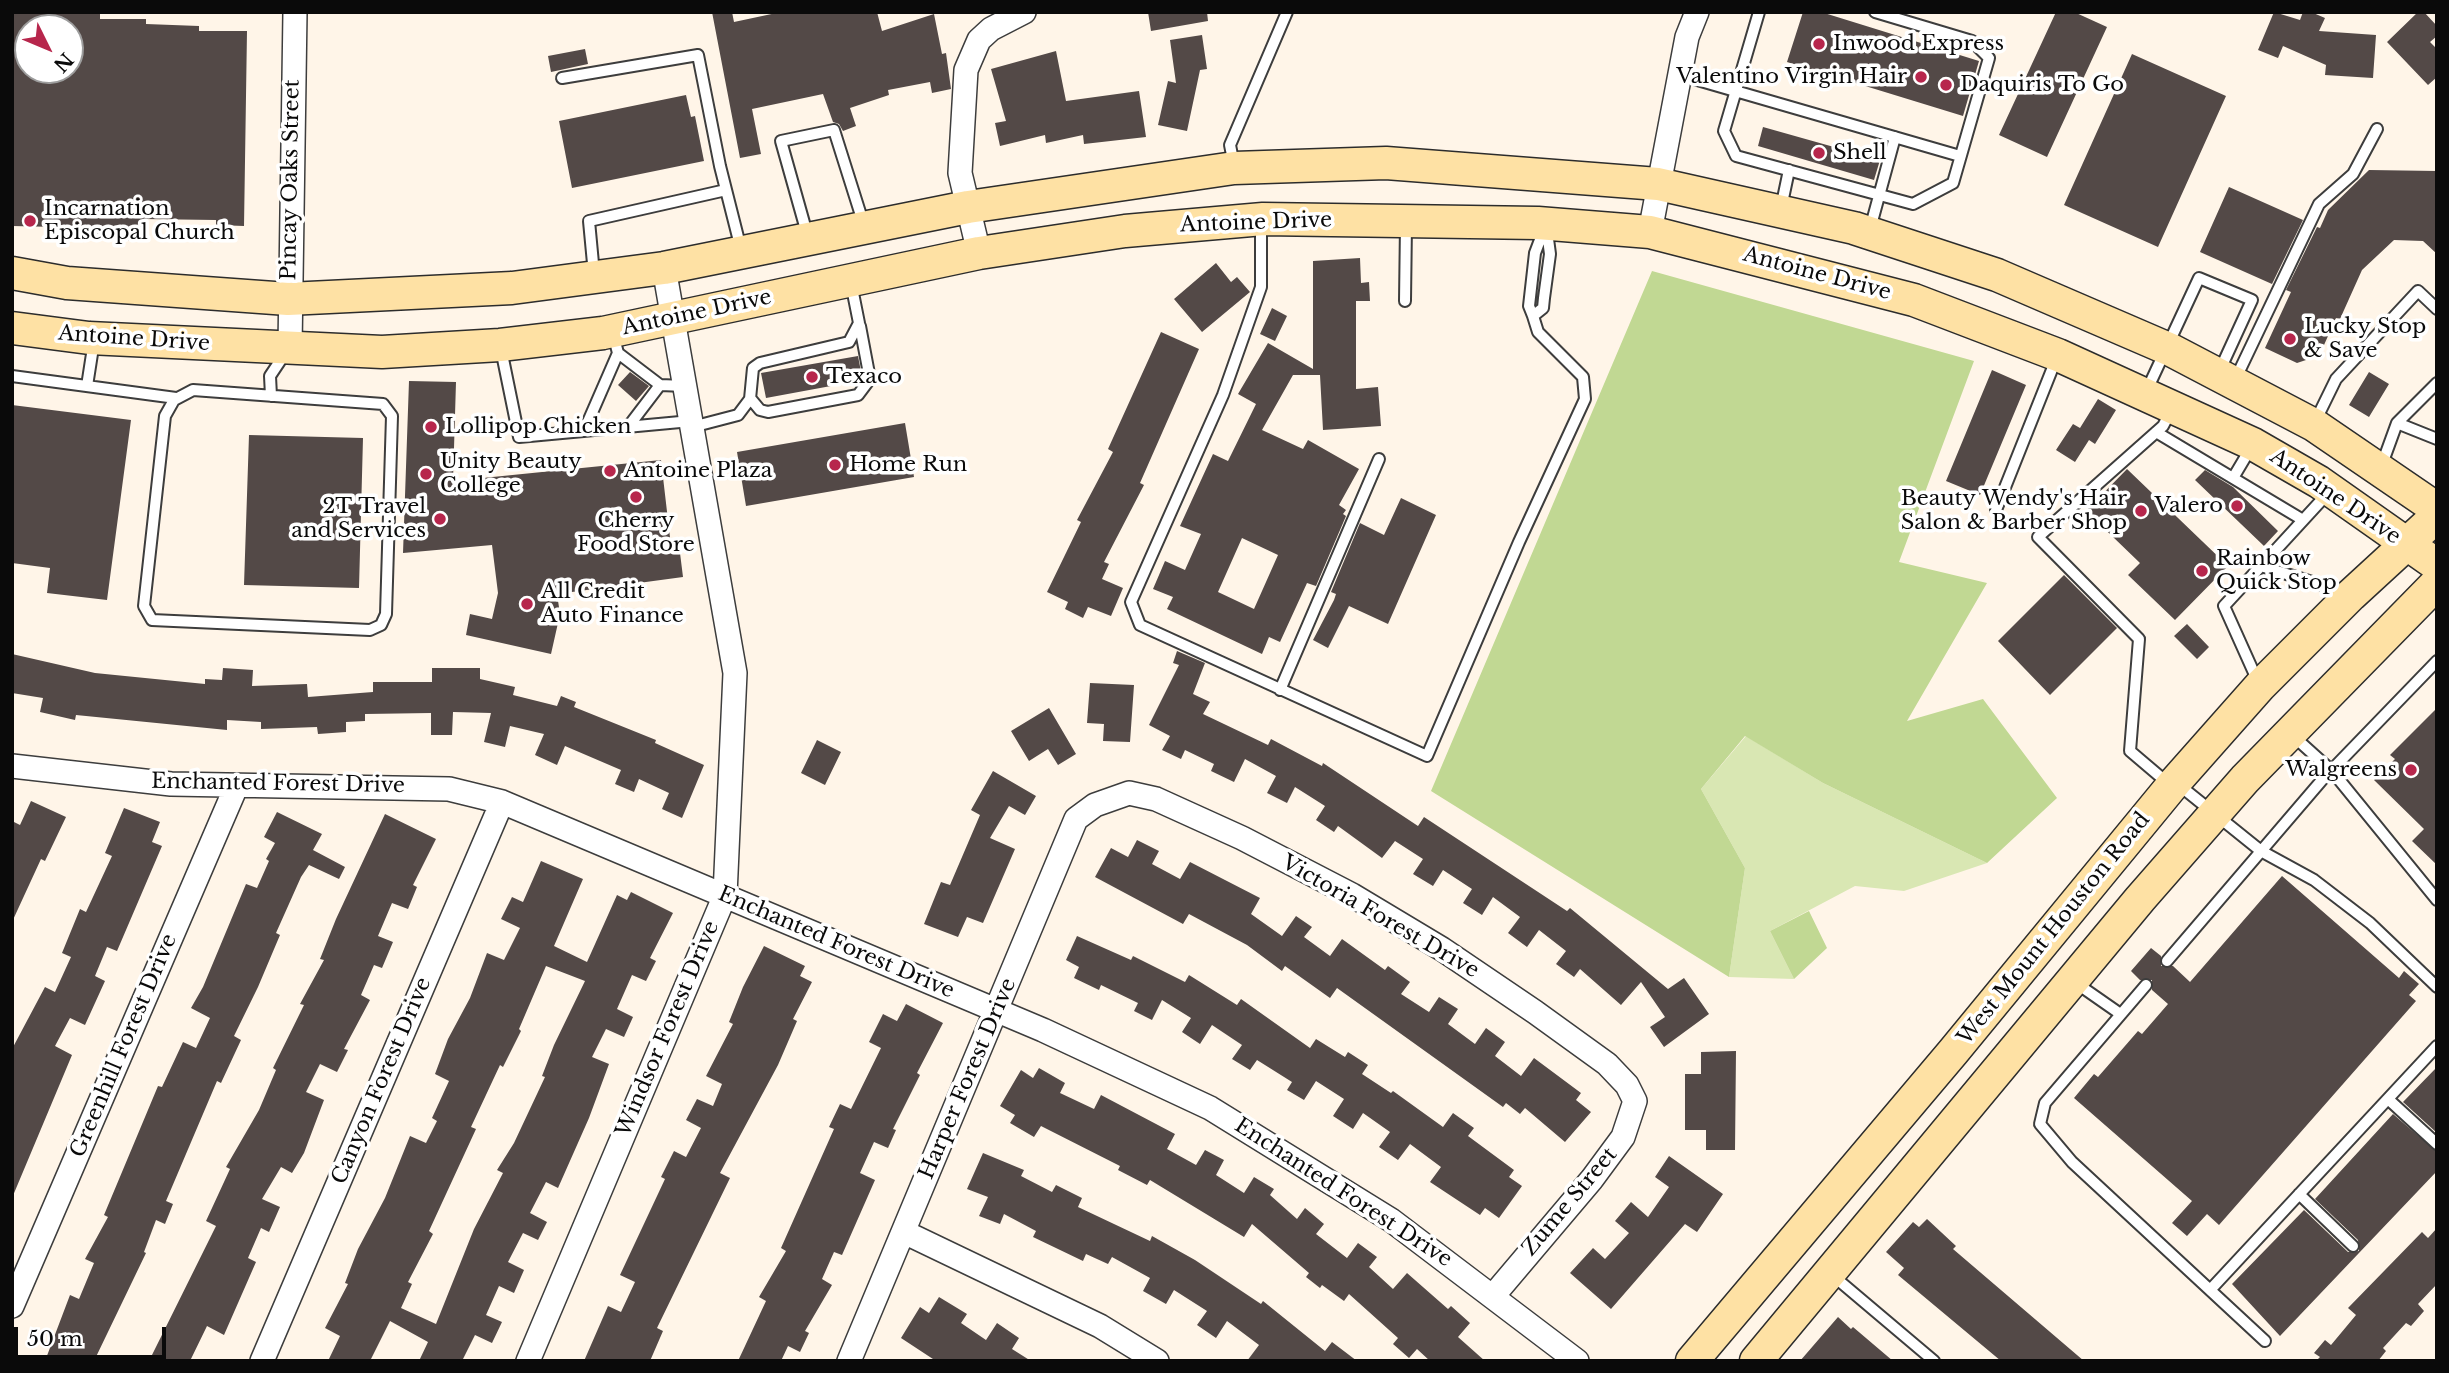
<!DOCTYPE html>
<style>
body{margin:0}
#map{position:relative;width:2449px;height:1373px;overflow:hidden;background:#fff5e8;font-family:"Libre Baskerville",serif}
canvas{display:block}
.frame{position:absolute;inset:0;border:14px solid #0a0a0a;pointer-events:none}
.north{position:absolute;left:14px;top:14px;width:70px;height:70px;box-sizing:border-box;background:#fff;border:2px solid #9d9d9d;border-radius:50%;rotate:133deg;font-size:19px;font-weight:700;line-height:28px;text-align:center;color:#0a0a0a}
.north::after{content:'';display:block;margin:auto;width:24px;height:32px;background:#b7264c;clip-path:polygon(50% 0,100% 100%,50% 72%,0 100%)}
.scale{position:absolute;left:14px;top:1327px;width:152px;height:32px;box-sizing:border-box;border:4px solid #0a0a0a;border-top:0;padding-left:9px;font-size:21px;line-height:24px;white-space:nowrap;color:#0a0a0a;-webkit-text-stroke:5px #fff;paint-order:stroke}
</style>
<div id="map">
<canvas width="2449" height="1373"></canvas>
<div class="frame"></div>
<div class="north">N</div>
<div class="scale">50 m</div>
</div>
<script>
const g = document.querySelector('canvas').getContext('2d');
g.lineJoin = 'round';
function fillPath(path, color) {
  g.fillStyle = color;
  g.fill(path, 'evenodd');
}
function poly(rows) {
  const path = new Path2D();
  for (const r of rows) {
    path.moveTo(r[0], r[1]);
    for (let i = 2; i < r.length; i += 2) path.lineTo(r[i], r[i + 1]);
  }
  return path;
}
function trace(path, color, width, dash) {
  g.strokeStyle = color;
  g.lineWidth = width;
  g.lineCap = dash ? 'butt' : 'round';
  g.setLineDash(dash || []);
  g.stroke(path);
}
function drawText(font, color, halo, rows, align = 'center') {
  g.font = font + ' "Libre Baskerville",serif';
  g.lineWidth = 7;
  g.setLineDash([]);
  g.textBaseline = 'middle';
  g.strokeStyle = halo;
  g.fillStyle = color;
  for (const [text, x, y, turn = 0] of rows) {
    g.save();
    g.translate(x, y);
    g.rotate((+turn || 0) * Math.PI / 180);
    g.textAlign = isNaN(turn) ? turn : align;
    if (halo) g.strokeText(text, 0, 0);
    g.fillText(text, 0, 0);
    g.restore();
  }
}
fillPath(poly([
 [1746,736,1823,783,1987,863,1904,891,1855,886,1770,931,1794,979,1729,977,1745,868,1701,789]
]), '#d9e7b3');
fillPath(poly([
 [1652,271,1974,361,1899,562,1987,583,1907,721,1983,699,2057,798,1987,863,1823,783,1745,736,1701,789,1745,868,1729,977,1431,791],
 [1809,911,1827,948,1794,979,1770,931]
]), '#c1d893');
fillPath(poly([
 [12,12,100,12,100,19,146,19,146,24,199,26,199,31,247,31,244,226,216,225,216,220,143,219,142,241,118,241,118,234,58,233,58,227,12,226],
 [28,28,70,28,70,70,28,70],
 [712,12,732,12,734,22,781,12,877,12,882,31,934,14,942,54,946,53,951,89,932,93,930,82,888,90,889,95,850,108,856,126,843,131,839,124,833,122,823,94,752,109,761,154,740,158],
 [1148,12,1207,12,1208,21,1151,31],
 [1803,12,1821,12,1979,61,1963,116,1787,62],
 [2056,12,2074,12,2107,27,2047,157,1999,135],
 [2274,12,2300,20,2303,12,2311,12,2325,18,2319,31,2376,35,2373,78,2325,75,2326,65,2283,46,2278,58,2258,50],
 [2418,12,2424,12,2437,26,2437,36,2430,42,2437,49,2437,77,2428,85,2387,42],
 [1202,35,1207,69,1200,70,1187,131,1158,125,1168,81,1176,83,1170,40],
 [585,49,588,64,551,72,548,56],
 [1056,51,1066,101,1139,91,1146,137,1084,144,1083,135,1046,143,1045,135,1000,146,995,123,1006,121,991,69],
 [2132,54,2226,96,2158,247,2064,205],
 [686,95,691,117,695,116,704,161,572,188,559,121],
 [1763,127,1880,160,1874,180,1758,146],
 [2369,170,2437,171,2437,254,2423,241,2394,240,2362,270,2340,319,2336,318,2324,345,2319,343,2312,358,2297,363,2265,348,2291,292,2286,290,2317,227,2320,228,2328,210],
 [2229,187,2303,220,2272,284,2200,252],
 [1360,258,1361,283,1369,282,1370,301,1356,301,1356,389,1378,387,1381,426,1323,430,1320,375,1293,375,1262,430,1303,449,1308,440,1359,469,1339,505,1346,510,1343,514,1346,516,1316,586,1307,583,1280,642,1269,637,1262,654,1167,609,1173,597,1153,589,1165,561,1185,570,1201,534,1180,526,1213,454,1228,461,1256,404,1238,394,1268,343,1313,369,1313,261],
 [1242,538,1278,555,1254,609,1218,592],
 [1216,263,1231,282,1237,277,1250,292,1202,332,1174,299],
 [1272,308,1287,316,1275,341,1260,334],
 [1161,332,1199,349,1140,483,1144,485,1104,562,1109,564,1102,579,1123,588,1111,616,1088,607,1083,618,1065,609,1068,602,1047,592,1081,522,1077,520,1113,452,1108,449],
 [858,356,862,377,858,381,766,398,761,373],
 [1992,370,2026,385,1980,495,1946,481],
 [630,372,649,386,636,401,618,385],
 [2369,372,2389,384,2369,417,2349,405],
 [409,381,456,382,453,481,661,460,671,546,679,545,683,577,557,594,560,614,551,654,466,635,470,614,492,619,498,593,492,545,403,553],
 [2098,399,2116,410,2095,444,2089,440,2075,462,2056,450,2073,424,2080,428],
 [12,405,131,420,107,600,47,593,50,568,12,563],
 [905,423,914,477,746,506,737,452],
 [249,435,363,438,359,588,244,585],
 [2127,469,2228,566,2175,620,2128,575,2140,563,2086,511],
 [2205,470,2233,487,2278,531,2264,546,2195,480],
 [1401,498,1436,515,1388,624,1349,606,1328,648,1313,640,1334,600,1336,594,1331,592,1360,523,1384,535],
 [2064,575,2117,628,2050,695,1998,641],
 [2187,624,2209,647,2197,659,2174,636],
 [1177,651,1205,663,1193,694,1210,702,1203,714,1268,745,1271,739,1322,766,1323,763,1418,826,1424,817,1567,911,1570,908,1668,989,1684,978,1709,1014,1664,1047,1650,1027,1665,1017,1641,982,1621,1005,1580,969,1574,977,1556,964,1566,951,1539,930,1527,947,1508,933,1520,917,1493,897,1482,915,1463,903,1472,889,1443,870,1433,886,1413,874,1423,859,1395,841,1382,858,1338,826,1334,832,1316,820,1325,806,1295,787,1287,803,1267,793,1276,776,1245,759,1234,782,1211,771,1214,764,1185,750,1181,759,1162,750,1170,736,1149,725,1179,665,1173,663],
 [12,654,95,673,205,684,205,679,222,680,223,668,253,670,252,686,307,684,308,697,373,692,373,682,432,682,432,668,480,668,480,679,515,687,513,695,557,706,561,696,576,702,574,707,656,740,655,743,704,765,682,818,662,809,669,793,639,779,634,792,615,784,621,770,565,746,557,765,535,755,544,734,510,726,505,747,484,742,491,713,453,712,452,735,431,735,431,713,365,714,365,721,346,722,346,732,318,734,317,727,261,729,261,722,227,720,227,730,76,715,75,720,40,712,43,698,12,693],
 [1090,683,1134,685,1130,742,1103,741,1104,724,1087,723],
 [1049,708,1076,754,1058,765,1048,749,1029,761,1011,731],
 [2437,708,2437,865,2412,841,2424,829,2374,780,2395,759,2390,755],
 [817,740,841,752,825,785,801,773],
 [993,771,1036,796,1025,815,1009,806,990,838,1015,849,983,923,967,917,958,937,924,924,941,882,950,885,980,815,971,810],
 [31,801,66,817,45,861,41,859,12,922,12,821,20,825],
 [124,808,160,822,152,842,162,846,117,951,107,947,95,976,105,981,85,1025,70,1018,55,1046,72,1055,12,1198,12,1049,45,987,55,992,71,957,62,953,80,909,86,912,112,856,105,853],
 [277,812,322,834,313,850,345,867,339,879,309,865,301,877,276,933,280,935,258,987,234,1036,241,1040,221,1083,217,1081,166,1201,173,1204,165,1224,156,1220,144,1252,146,1253,94,1361,45,1361,70,1295,79,1299,94,1263,85,1259,108,1217,104,1215,158,1086,162,1087,183,1042,196,1048,210,1018,191,1008,203,987,246,884,257,888,269,861,266,859,275,843,264,837],
 [385,814,436,839,413,885,417,887,408,909,392,903,378,936,393,942,382,968,374,965,361,995,370,1000,344,1049,348,1050,337,1072,320,1064,306,1092,324,1100,304,1153,292,1173,281,1167,262,1199,280,1207,269,1232,261,1228,248,1258,256,1262,224,1335,207,1326,190,1361,149,1361,216,1226,206,1221,230,1169,226,1167,259,1110,276,1070,273,1068,304,1005,300,1004,324,960,320,959,336,919],
 [1137,840,1159,851,1152,864,1180,879,1190,862,1260,898,1251,914,1282,936,1296,916,1312,927,1304,937,1330,956,1342,939,1385,970,1388,966,1410,982,1401,994,1429,1012,1439,997,1458,1009,1448,1024,1475,1044,1486,1028,1505,1042,1495,1056,1521,1076,1534,1058,1581,1093,1576,1100,1591,1112,1565,1142,1525,1108,1520,1114,1506,1103,1503,1107,1337,988,1330,998,1285,966,1282,971,1247,945,1189,914,1183,924,1095,877,1111,848,1128,857],
 [541,861,583,879,554,946,587,962,617,895,627,900,631,892,673,913,650,958,656,961,646,981,632,975,617,1009,633,1017,624,1037,606,1029,592,1057,609,1064,589,1118,558,1188,546,1182,530,1213,547,1222,538,1240,523,1233,508,1262,524,1270,514,1293,499,1286,486,1315,502,1322,492,1343,475,1335,462,1361,419,1361,428,1342,390,1321,370,1361,328,1361,340,1336,325,1328,348,1284,345,1283,358,1249,385,1198,410,1136,426,1143,437,1121,432,1118,449,1081,435,1074,448,1039,470,998,487,953,504,960,520,928,501,919,512,897,523,902],
 [546,966,585,981,554,1045,542,1076,545,1077,514,1143,497,1170,503,1173,474,1229,436,1324,401,1308,412,1284,408,1282,433,1234,429,1231,476,1129,471,1127,500,1065,503,1067,521,1031,519,1029],
 [2282,876,2399,978,2404,971,2419,984,2409,995,2416,1001,2219,1225,2207,1214,2187,1236,2172,1223,2192,1201,2074,1098,2094,1074,2098,1077,2138,1031,2142,1034,2168,1004,2152,990,2152,980,2140,980,2131,971,2151,948,2161,956,2161,966,2173,966,2190,982],
 [1077,936,1131,960,1133,956,1185,982,1189,975,1237,1005,1241,999,1310,1048,1316,1039,1345,1057,1348,1052,1368,1065,1362,1074,1391,1093,1393,1091,1443,1127,1453,1113,1474,1128,1468,1136,1514,1170,1509,1177,1522,1186,1499,1218,1485,1208,1480,1215,1430,1182,1441,1167,1410,1144,1398,1160,1379,1147,1390,1132,1363,1113,1353,1129,1333,1116,1344,1099,1316,1081,1304,1100,1287,1090,1292,1082,1257,1060,1250,1070,1232,1059,1242,1045,1212,1025,1200,1044,1182,1032,1191,1018,1162,1000,1152,1020,1134,1011,1138,1003,1101,985,1099,990,1074,978,1079,967,1066,960],
 [764,946,805,966,800,976,812,982,793,1019,797,1021,778,1065,720,1173,730,1178,657,1328,663,1331,650,1361,584,1361,608,1306,621,1312,635,1282,620,1275,665,1179,661,1177,674,1151,686,1157,701,1128,686,1120,697,1099,713,1106,722,1084,706,1076,733,1024,729,1022,743,987],
 [906,1004,943,1023,917,1073,920,1075,893,1129,896,1130,888,1148,874,1142,860,1173,875,1180,842,1255,834,1252,822,1279,832,1285,805,1331,809,1333,800,1352,788,1346,781,1361,738,1361,766,1301,759,1297,786,1251,781,1248,834,1129,829,1127,840,1104,851,1109,881,1048,869,1042,883,1014,897,1021],
 [1736,1051,1735,1150,1706,1150,1706,1130,1685,1130,1685,1074,1701,1074,1701,1052],
 [2437,1067,2437,1133,2403,1102],
 [1039,1068,1065,1083,1060,1093,1094,1109,1101,1095,1175,1134,1167,1149,1196,1165,1205,1150,1224,1160,1216,1175,1244,1193,1254,1177,1274,1189,1270,1195,1297,1219,1305,1208,1324,1224,1316,1234,1347,1258,1358,1243,1377,1257,1369,1267,1393,1289,1407,1273,1448,1309,1451,1306,1470,1323,1458,1337,1485,1361,1430,1361,1417,1349,1409,1358,1393,1344,1398,1338,1349,1294,1344,1301,1322,1285,1320,1288,1306,1277,1309,1273,1252,1224,1244,1237,1150,1180,1147,1185,1118,1170,1120,1166,1041,1126,1034,1137,1010,1123,1015,1115,1000,1106,1021,1070,1033,1078],
 [2393,1114,2437,1152,2437,1171,2280,1336,2232,1284,2304,1210,2348,1252,2359,1251,2358,1240,2315,1199],
 [983,1153,1024,1170,1021,1176,1052,1192,1056,1185,1082,1198,1078,1207,1150,1241,1152,1236,1195,1260,1261,1304,1263,1301,1325,1351,1332,1342,1357,1361,1247,1361,1259,1345,1227,1321,1216,1338,1197,1325,1207,1311,1174,1290,1166,1304,1143,1291,1150,1278,1112,1257,1108,1264,1086,1254,1083,1261,1033,1237,1036,1231,1004,1214,1000,1224,979,1216,988,1197,967,1189],
 [1669,1156,1723,1194,1697,1232,1685,1224,1611,1309,1570,1273,1593,1248,1605,1259,1629,1233,1615,1221,1631,1202,1648,1217,1669,1187,1655,1177],
 [1927,1219,1956,1246,1953,1249,2084,1361,2001,1361,1898,1275,1904,1268,1886,1252,1913,1222,1919,1227],
 [2437,1228,2437,1284,2418,1304,2424,1311,2411,1326,2406,1323,2383,1348,2386,1351,2378,1361,2316,1361,2320,1357,2314,1353,2325,1340,2331,1345,2356,1315,2348,1308,2422,1232,2428,1238],
 [939,1297,967,1314,961,1323,986,1340,997,1323,1019,1338,1012,1349,1031,1361,936,1361,901,1338,920,1307,929,1313],
 [1838,1317,1851,1329,1853,1327,1893,1361,1800,1361]
]), '#534947');
const service = poly([
 [1759,12,1724,131,1736,156,1913,204,1953,183,1989,58,1972,41,1875,12],
 [1680,75,1960,156],
 [562,78,698,55,720,166,741,249],
 [1234,165,1230,145,1287,12],
 [1781,208,1789,170],
 [1261,221,1261,287,1223,395,1131,602,1140,625,1427,756,1519,542,1585,399,1583,377,1538,332,1533,316],
 [1546,224,1550,254,1544,298,1543,308,1533,316,1529,306,1535,253,1546,224],
 [1870,229,1895,137],
 [808,237,781,141,834,130,864,225],
 [594,274,589,221,726,190],
 [1405,301,1406,224],
 [613,334,618,353,660,385,685,386],
 [501,349,519,437,691,421],
 [12,376,176,398],
 [2235,380,2319,204,2353,174,2377,129],
 [87,386,94,341],
 [193,390,383,404,392,416,386,614,381,625,370,630,152,620,144,606,165,416,174,400,193,390],
 [2146,392,2199,278,2252,300,2219,372],
 [271,396,270,376,286,352],
 [750,398,760,410,768,412,858,395,870,379,860,326],
 [2397,423,2437,383],
 [2314,424,2336,379,2418,291,2437,309],
 [628,427,660,385],
 [692,427,738,415,750,399,753,368,760,363,849,342,859,323,851,283],
 [584,431,618,353],
 [2156,432,2303,520],
 [2381,467,2397,423,2437,439],
 [2233,478,2252,446],
 [1996,510,2057,357],
 [2261,566,2329,492],
 [2259,684,2224,606,2261,566,2347,593],
 [1280,690,1379,459],
 [2291,734,2332,771,2437,900],
 [2170,785,2130,751,2139,639,2038,537,2163,426,2172,409],
 [2179,785,2261,851,2314,880,2370,923,2437,987],
 [2167,961,2322,780,2437,661],
 [2076,983,2119,1013],
 [2146,985,2045,1103,2040,1124,2072,1162,2265,1341],
 [2388,1099,2437,1144],
 [2299,1194,2353,1246],
 [1831,1274,1934,1361],
 [2211,1289,2437,1046]
]);
const minor = poly([
 [1650,232,1687,37,1697,12],
 [979,253,960,173,966,70,979,40,991,29,1024,12],
 [290,347,295,12],
 [12,766,171,784,449,789,502,802,1043,1030,1210,1108,1391,1220,1577,1361],
 [904,1232,1100,1326,1157,1361],
 [12,1306,236,787],
 [262,1361,502,802],
 [528,1361,725,895,735,673,664,268],
 [849,1361,1076,819,1095,805,1129,793,1156,799,1242,838,1352,895,1442,949,1535,1012,1607,1064,1627,1085,1635,1101,1623,1137,1592,1179,1493,1296]
]);
const secondary = poly([
 [12,273,67,283,288,299,512,288,664,268,968,207,1234,168,1386,163,1658,184,1854,228,1997,275,2171,350,2314,425,2437,509],
 [12,328,89,338,382,352,500,345,603,333,979,253,1125,231,1263,219,1538,223,1650,232,1914,300,2058,355,2253,444,2319,482,2437,565],
 [1692,1361,1953,1052,2175,782,2260,686,2351,595,2437,516],
 [1756,1361,2140,899,2245,779,2437,583]
]);
trace(service, '#3d3d3d', 14);
trace(minor, '#3d3d3d', 26);
trace(secondary, '#2c2c2c', 35);
trace(service, '#fff', 10);
trace(minor, '#fff', 23);
trace(secondary, '#fee1a4', 32);
for (const [x, y, r, color] of [
 [1819,44,7,"#b7264c"],
 [1921,77,7,"#b7264c"],
 [1946,85,7,"#b7264c"],
 [1819,153,7,"#b7264c"],
 [30,221,7,"#b7264c"],
 [2290,339,7,"#b7264c"],
 [812,377,7,"#b7264c"],
 [431,427,7,"#b7264c"],
 [835,465,7,"#b7264c"],
 [610,471,7,"#b7264c"],
 [426,474,7,"#b7264c"],
 [636,497,7,"#b7264c"],
 [2237,506,7,"#b7264c"],
 [2141,511,7,"#b7264c"],
 [440,519,7,"#b7264c"],
 [2202,571,7,"#b7264c"],
 [527,604,7,"#b7264c"],
 [2411,770,7,"#b7264c"]
]) {
  const dot = new Path2D();
  dot.arc(x, y, r, 0, 2 * Math.PI);
  g.fillStyle = color;
  g.fill(dot);
  trace(dot, '#fff', 2.5);
}
drawText('21px', '#0a0a0a', '#fff', [
 ["Inwood Express",1833,44],
 ["Valentino Virgin Hair",1907,77,"right"],
 ["Daquiris To Go",1960,85],
 ["Shell",1833,153],
 ["Incarnation",44,209],
 ["Episcopal Church",44,233],
 ["Lucky Stop",2304,327],
 ["& Save",2304,351],
 ["Texaco",826,377],
 ["Lollipop Chicken",445,427],
 ["Unity Beauty",440,462],
 ["College",440,486],
 ["Home Run",849,465],
 ["Antoine Plaza",624,471],
 ["Beauty Wendy's Hair",2127,499,"right"],
 ["Salon & Barber Shop",2127,523,"right"],
 ["Valero",2223,506,"right"],
 ["2T Travel",426,507,"right"],
 ["and Services",426,531,"right"],
 ["Cherry",636,521,"center"],
 ["Food Store",636,545,"center"],
 ["Rainbow",2216,559],
 ["Quick Stop",2216,583],
 ["All Credit",541,592],
 ["Auto Finance",541,616],
 ["Walgreens",2397,770,"right"]
], 'left');
drawText('21px', '#0a0a0a', '#fff', [
 ["Pincay Oaks Street",291,180,-89],
 ["Antoine Drive",1256,223,-2],
 ["Antoine Drive",1817,274,15],
 ["Antoine Drive",697,313,-12],
 ["Antoine Drive",134,339,4],
 ["Antoine Drive",2335,497,34],
 ["Enchanted Forest Drive",278,784,1],
 ["Victoria Forest Drive",1380,917,30],
 ["West Mount Houston Road",2054,929,-51],
 ["Enchanted Forest Drive",836,943,23],
 ["Windsor Forest Drive",668,1029,-67],
 ["Greenhill Forest Drive",124,1046,-67],
 ["Harper Forest Drive",968,1079,-67],
 ["Canyon Forest Drive",382,1081,-67],
 ["Enchanted Forest Drive",1343,1193,33],
 ["Zume Street",1570,1202,-50]
]);
</script>
